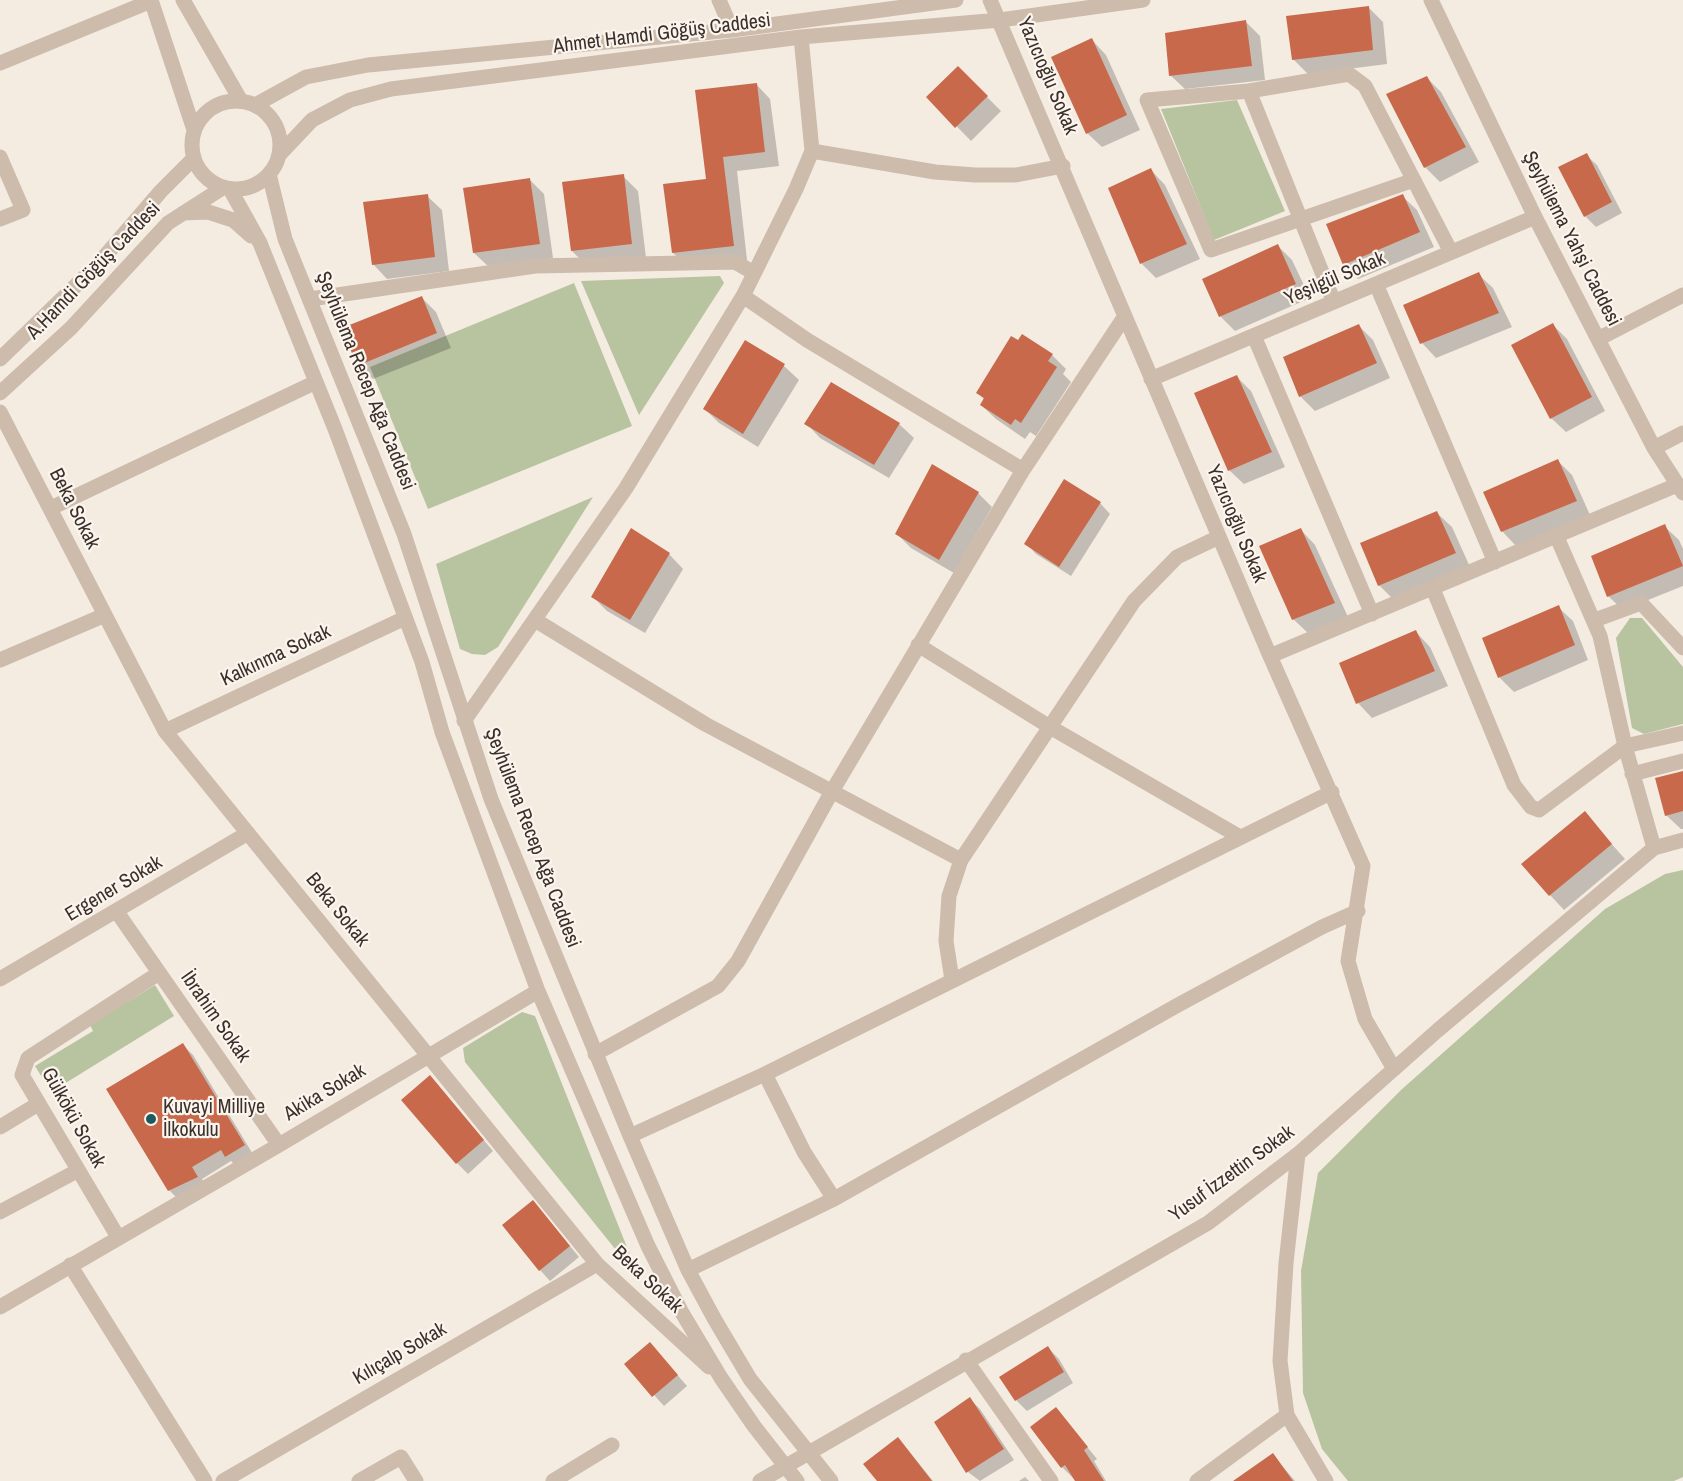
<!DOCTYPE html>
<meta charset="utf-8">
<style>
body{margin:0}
canvas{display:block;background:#f4ebe1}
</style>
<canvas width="1683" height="1481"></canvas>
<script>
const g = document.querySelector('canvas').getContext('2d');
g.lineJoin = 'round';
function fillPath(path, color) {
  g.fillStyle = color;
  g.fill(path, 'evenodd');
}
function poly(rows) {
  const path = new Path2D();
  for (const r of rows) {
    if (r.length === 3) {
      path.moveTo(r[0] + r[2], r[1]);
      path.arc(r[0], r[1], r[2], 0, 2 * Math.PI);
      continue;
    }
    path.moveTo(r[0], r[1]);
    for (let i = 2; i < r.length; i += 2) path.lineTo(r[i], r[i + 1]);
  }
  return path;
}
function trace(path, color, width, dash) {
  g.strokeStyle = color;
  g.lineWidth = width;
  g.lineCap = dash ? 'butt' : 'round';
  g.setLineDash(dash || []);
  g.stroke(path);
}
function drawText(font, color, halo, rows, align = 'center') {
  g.font = font + ' "Archivo Narrow",sans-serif';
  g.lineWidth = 4.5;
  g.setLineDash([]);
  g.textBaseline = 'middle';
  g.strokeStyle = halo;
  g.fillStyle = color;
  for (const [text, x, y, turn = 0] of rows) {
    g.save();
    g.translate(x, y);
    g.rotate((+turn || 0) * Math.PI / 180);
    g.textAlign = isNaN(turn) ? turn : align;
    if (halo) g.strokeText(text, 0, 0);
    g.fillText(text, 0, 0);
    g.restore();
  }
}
fillPath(poly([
 [1237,100,1285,211,1214,240,1161,109],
 [720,276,724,283,639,415,581,281],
 [574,283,632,426,428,509,370,367],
 [593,497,498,647,485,655,472,654,460,649,436,564],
 [1630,618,1642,618,1683,667,1683,724,1644,734,1632,728,1616,638],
 [1683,870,1683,1477,1674,1481,1348,1481,1322,1449,1303,1393,1301,1271,1318,1173,1401,1090,1605,909,1665,874],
 [155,985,174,1016,51,1092,35,1066,93,1031,90,1025],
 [522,1012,535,1016,640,1280,465,1062,463,1048]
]), '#b8c4a0');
fillPath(poly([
 [1368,7,1383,22,1387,64,1308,74,1293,59],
 [1246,22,1260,36,1265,80,1185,89,1170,75],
 [1092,40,1106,55,1140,130,1102,147,1087,133],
 [958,68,1001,111,971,141,928,97],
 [1426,77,1441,92,1479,162,1440,182,1425,167],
 [756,84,770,99,779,166,737,171,747,260,688,267,673,253],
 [1586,155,1597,165,1622,213,1596,227,1585,216],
 [1151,170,1165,185,1200,259,1156,278,1142,264,1110,189],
 [623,176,638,191,646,258,586,265,572,251],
 [530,180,544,194,553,258,489,267,474,253],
 [427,196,442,210,449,271,387,279,373,264],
 [1402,196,1417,210,1434,247,1358,279,1344,264],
 [1278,246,1292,260,1310,298,1235,331,1221,317,1204,279],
 [1478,274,1493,288,1512,327,1436,358,1422,343],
 [422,298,436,312,451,348,373,379,358,365],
 [1552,324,1567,339,1605,411,1566,432,1551,418],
 [1359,326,1373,340,1390,378,1315,411,1300,396],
 [745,342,784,366,799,380,758,447,719,423,705,409],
 [1052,355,1066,369,1063,374,1071,382,1036,436,1030,432,1025,439,996,419,981,405,985,400,978,393],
 [1236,376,1251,391,1285,467,1244,484,1229,470],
 [806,423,899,424,914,438,889,478,820,438],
 [1558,461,1572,475,1590,515,1516,546,1502,531],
 [978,493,992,507,954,573,911,548,897,534],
 [1100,503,1110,514,1071,576,1036,554,1026,543],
 [1437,513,1452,527,1470,567,1394,600,1379,585],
 [1664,526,1679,540,1683,549,1683,586,1623,610,1608,596],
 [1301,530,1315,545,1348,617,1308,633,1293,619],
 [669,554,683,569,645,633,607,611,593,597],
 [1558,607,1573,621,1588,660,1514,692,1500,678,1484,639],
 [1416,632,1430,647,1448,686,1372,718,1358,703],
 [1683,773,1683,829,1681,829,1666,815],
 [1584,813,1625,859,1564,910,1550,895],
 [182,1044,193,1055,254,1156,237,1167,231,1161,202,1179,207,1188,180,1201,169,1190],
 [430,1077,493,1151,468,1174,457,1163],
 [543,1213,579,1257,550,1281,540,1270],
 [1048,1348,1059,1359,1073,1383,1027,1411,1016,1400,1001,1377],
 [660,1355,687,1386,664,1406,626,1364],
 [970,1399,980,1409,1014,1460,980,1481,968,1472],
 [1056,1409,1097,1459,1094,1461,1106,1481,1076,1481,1062,1467],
 [898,1439,908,1450,933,1481,878,1481],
 [1273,1455,1295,1481,1236,1481],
 [1025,1477,1029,1481,1019,1481]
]), '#0003');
fillPath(poly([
 [1369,6,1373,50,1292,60,1286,16],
 [1246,20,1252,66,1169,76,1165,33],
 [1092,38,1127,115,1086,134,1051,57],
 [958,66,988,96,955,128,926,97],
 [1427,76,1466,147,1424,168,1386,94],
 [757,83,765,152,723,157,734,246,672,253,663,184,706,179,695,90],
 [1587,153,1612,202,1584,217,1558,167],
 [1151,168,1187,244,1140,264,1108,188],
 [624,174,632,244,571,251,562,182],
 [530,178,540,244,473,253,463,188],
 [428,194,435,257,372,265,363,202],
 [1403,194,1420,232,1343,265,1326,224],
 [1278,244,1296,284,1219,317,1202,279],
 [1479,272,1499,313,1420,344,1403,305],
 [422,296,437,333,357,366,342,328],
 [1553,323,1592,397,1550,419,1511,345],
 [1359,324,1377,363,1299,397,1283,357],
 [1022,334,1053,354,1048,361,1057,367,1021,423,1015,419,1011,425,980,405,984,398,976,393,1011,336,1018,340],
 [745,340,785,364,743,434,703,409],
 [1237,375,1272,452,1228,471,1194,393],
 [831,382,900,423,874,465,804,424],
 [1558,459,1577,501,1501,532,1483,492],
 [932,464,979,492,939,560,895,534],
 [1064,479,1101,502,1059,567,1024,544],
 [1437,511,1456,553,1378,586,1360,543],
 [1665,524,1683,566,1607,597,1591,556],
 [631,528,670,553,630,620,591,597],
 [1301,528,1335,603,1292,620,1259,546],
 [1559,605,1575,645,1498,678,1482,638],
 [1416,630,1435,671,1356,704,1339,663],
 [1683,771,1683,811,1665,816,1655,778],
 [1585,811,1612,844,1549,896,1521,864],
 [183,1043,245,1145,225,1157,221,1150,192,1167,198,1177,168,1191,106,1089],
 [430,1075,484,1140,456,1164,401,1100],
 [533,1200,570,1246,539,1271,502,1225],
 [650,1342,678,1375,652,1397,624,1364],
 [1048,1346,1064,1372,1015,1401,999,1377],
 [970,1397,1004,1449,966,1473,934,1422],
 [1056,1407,1088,1447,1084,1450,1104,1481,1075,1481,1065,1465,1061,1468,1030,1427],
 [898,1437,932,1481,877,1481,863,1464],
 [1273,1453,1293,1481,1233,1481]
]), '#c8694b');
trace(poly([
 [151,0,194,130],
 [183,0,241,101],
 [719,0,732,30],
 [990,0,1270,656,1363,866,1348,961,1365,1019,1394,1069],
 [1431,0,1535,217,1654,448,1683,493],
 [0,63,151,1],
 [1249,91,1147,100,1211,250,1414,180],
 [236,145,44],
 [255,105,306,77,368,65,732,30,956,0],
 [812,151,935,172,975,175,1016,175,1063,166],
 [279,155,312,120,350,100,391,89,801,37,1000,20,1143,0],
 [0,157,23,210,0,219],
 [269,174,285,239,404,534,491,799,630,1136,688,1270,715,1320,750,1379,831,1481],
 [230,189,260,243,335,429,422,662,442,732,538,991,648,1246,681,1311,721,1378,754,1426,797,1481],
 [183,213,208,212,233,220,251,236],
 [1376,284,1495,562],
 [743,296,807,340,1023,470],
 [310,299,535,266,735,262,754,273],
 [1334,302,1249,91,1349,74,1365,86,1451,252],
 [1254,336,1372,614],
 [1598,339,1683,295],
 [0,359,99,263,161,191,194,158],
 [1151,379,1535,217],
 [0,393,71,328,168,223,224,187],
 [0,412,165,731,597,1264,709,1367],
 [1654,448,1683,433],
 [51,508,316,382],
 [1556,535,1600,636,1625,746,1654,848],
 [1433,589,1514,785,1531,807,1539,810,1625,746,1683,733],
 [535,620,705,724,961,860],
 [1595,620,1641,603,1683,648],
 [918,645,1050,727,1240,837],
 [1270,656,1677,485],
 [0,660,105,615],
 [464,721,626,488,743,296,796,189,812,151,801,37],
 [165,731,405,618],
 [1632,774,1683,761],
 [117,912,279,1145],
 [0,979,248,833],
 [952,980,946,941,949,896,961,860,1134,601,1177,557,1219,537],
 [595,1054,718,986,738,961,831,793,1023,470,1125,316],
 [765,1074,804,1152,834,1199],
 [0,1127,38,1104],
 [630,1136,765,1074,1332,792],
 [1298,1154,1286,1263,1280,1361,1287,1415,1326,1481],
 [0,1212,77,1171],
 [118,1237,22,1075,28,1058,159,973],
 [70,1265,205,1481],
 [688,1270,834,1199,1178,1005,1322,927,1358,911],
 [0,1307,279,1145,538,991],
 [966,1360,1051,1481],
 [223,1481,597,1264],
 [359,1481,401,1457,416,1481],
 [553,1481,612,1445],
 [760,1481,1208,1223,1298,1154,1438,1030,1654,848,1683,840],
 [1197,1481,1287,1415]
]), '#cdbbac', 15);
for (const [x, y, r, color] of [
 [151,1119,6,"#1f5a5e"]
]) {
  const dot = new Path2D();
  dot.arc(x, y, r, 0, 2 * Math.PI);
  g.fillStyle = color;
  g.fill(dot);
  trace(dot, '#fbf5ee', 2);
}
drawText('20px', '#3b302b', '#fbf5ee', [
 ["Ahmet Hamdi Göğüş Caddesi",662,34,-7],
 ["Yazıcıoğlu Sokak",1047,76,67],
 ["Şeyhülema Yahşi Caddesi",1571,239,63],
 ["A.Hamdi Göğüş Caddesi",94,271,-46],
 ["Yeşilgül Sokak",1335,279,-23],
 ["Şeyhülema Recep Ağa Caddesi",365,381,68],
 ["Beka Sokak",74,509,63],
 ["Yazıcıoğlu Sokak",1236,524,67],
 ["Kalkınma Sokak",276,656,-25],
 ["Şeyhülema Recep Ağa Caddesi",532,838,69],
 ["Ergener Sokak",114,889,-31],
 ["Beka Sokak",337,910,51],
 ["İbrahim Sokak",215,1017,55],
 ["Akika Sokak",325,1093,-31],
 ["Gülkökü Sokak",73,1118,61],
 ["Yusuf İzzettin Sokak",1232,1174,-36],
 ["Beka Sokak",647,1280,43],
 ["Kılıçalp Sokak",400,1354,-30]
]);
drawText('20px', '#3b302b', '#fbf5ee', [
 ["Kuvayi Milliye",163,1108],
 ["İlkokulu",163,1131]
], 'left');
</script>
